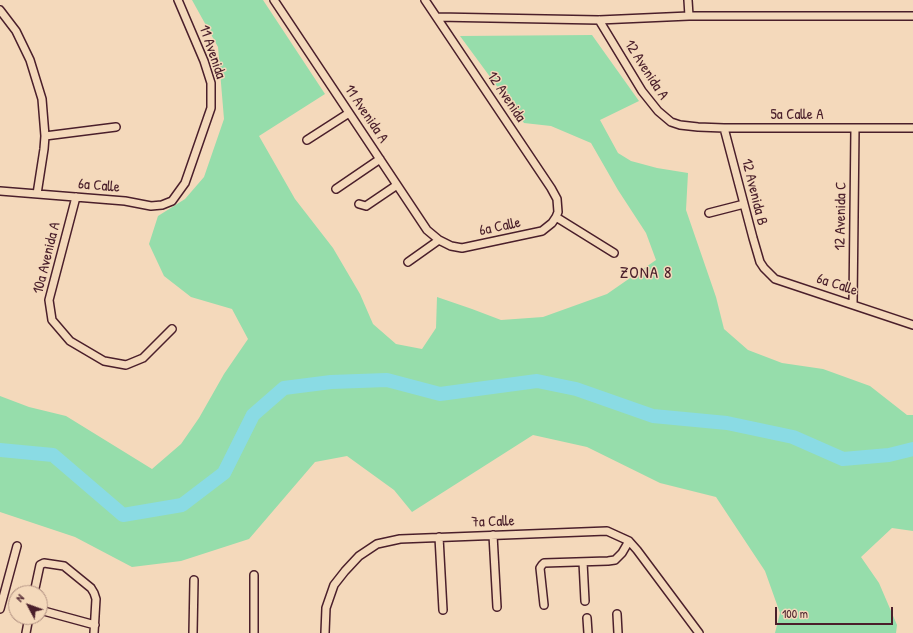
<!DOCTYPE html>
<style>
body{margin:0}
#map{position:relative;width:913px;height:633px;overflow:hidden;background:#f4d9bb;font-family:"Patrick Hand",sans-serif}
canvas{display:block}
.north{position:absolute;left:8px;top:585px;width:40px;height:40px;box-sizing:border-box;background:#f4d9bb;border:1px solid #b08f81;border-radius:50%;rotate:311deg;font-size:11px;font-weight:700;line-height:16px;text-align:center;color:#4a1f2b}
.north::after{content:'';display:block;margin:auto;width:14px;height:18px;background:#4a1f2b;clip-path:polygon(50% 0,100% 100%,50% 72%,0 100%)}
.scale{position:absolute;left:775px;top:607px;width:118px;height:18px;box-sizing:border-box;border:2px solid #4a1f2b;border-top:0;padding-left:5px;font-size:12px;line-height:14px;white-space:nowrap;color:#4a1f2b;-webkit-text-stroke:3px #f4d9bb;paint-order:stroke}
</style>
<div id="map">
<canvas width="913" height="633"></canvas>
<div class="north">N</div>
<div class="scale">100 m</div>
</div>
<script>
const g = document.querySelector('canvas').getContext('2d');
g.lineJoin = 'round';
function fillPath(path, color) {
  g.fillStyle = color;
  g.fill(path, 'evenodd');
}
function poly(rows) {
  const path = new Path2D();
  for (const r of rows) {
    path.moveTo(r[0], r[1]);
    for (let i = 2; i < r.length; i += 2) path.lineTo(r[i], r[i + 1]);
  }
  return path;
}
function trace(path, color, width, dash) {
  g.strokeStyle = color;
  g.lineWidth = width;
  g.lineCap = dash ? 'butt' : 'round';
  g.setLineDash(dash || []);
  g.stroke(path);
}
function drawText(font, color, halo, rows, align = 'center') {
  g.font = font + ' "Patrick Hand",sans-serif';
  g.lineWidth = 3;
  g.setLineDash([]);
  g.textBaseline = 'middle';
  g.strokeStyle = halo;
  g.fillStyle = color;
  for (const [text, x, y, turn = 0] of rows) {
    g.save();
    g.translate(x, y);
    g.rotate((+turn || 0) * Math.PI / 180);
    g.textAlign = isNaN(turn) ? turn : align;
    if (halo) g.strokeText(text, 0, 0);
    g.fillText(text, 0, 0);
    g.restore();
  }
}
fillPath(poly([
 [192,0,263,0,325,94,259,136,295,199,333,248,360,294,373,324,396,344,422,349,436,328,437,297,472,309,501,320,543,317,607,294,656,260,646,233,618,190,591,143,551,126,524,123,460,36,592,35,639,101,600,120,618,153,631,161,657,168,688,173,686,210,716,297,724,329,748,350,782,363,823,369,870,386,907,415,913,415,913,531,892,528,861,557,879,583,897,625,896,633,775,633,780,613,765,571,716,497,660,483,587,447,533,435,412,512,394,490,347,456,315,462,249,539,181,561,132,567,75,537,0,512,0,396,29,407,66,416,152,469,181,444,199,418,224,374,248,339,232,309,191,297,164,276,149,244,158,216,185,199,204,177,224,119,218,47]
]), '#96ddab');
trace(poly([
 [0,450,53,455,123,515,182,505,224,473,253,415,284,388,331,382,387,380,440,394,537,381,576,389,653,416,727,423,793,437,843,459,889,455,913,449]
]), '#8adbe4', 14);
const street = poly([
 [274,0,427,230,439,240,451,246,462,248,542,231,552,223,556,217,558,212,557,199,551,188,425,0],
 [688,0,689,16],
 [0,10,16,31,30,60,42,99,45,136,44,149,37,194],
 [437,17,599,20,689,16,913,16],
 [599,20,642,91,658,111,671,122,680,125,698,127,724,128,913,128],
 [724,128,753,238,760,262,764,268,775,279,913,325],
 [45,136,116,127],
 [307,140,349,113],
 [336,189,380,159],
 [0,191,125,201,151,206,162,205,172,201,185,183,211,108,211,83,204,61,178,0],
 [76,197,49,300,52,320,70,341,104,361,126,365,143,358,172,329],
 [359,204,366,206,397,185],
 [709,213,744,204],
 [556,217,614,253],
 [408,262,439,240],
 [853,304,855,128],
 [493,535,497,607],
 [439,537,443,610],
 [583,562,585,601],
 [34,593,40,565,44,563,64,566,91,588,94,593,96,599,94,633],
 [544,605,540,568,542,565,544,563,608,561,615,560,622,553,629,541],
 [0,609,17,546],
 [40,610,95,625],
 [617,614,618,633],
 [587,618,588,633],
 [26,633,29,617],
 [193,633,194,580],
 [254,633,254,575],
 [325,633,326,608,334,585,345,571,359,556,377,544,400,539,607,531,629,541,637,550,699,633]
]);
trace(street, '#4a1f2b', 10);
trace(street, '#f4d9bb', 7);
drawText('15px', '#4a1f2b', '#f4d9bb', [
 ["11 Avenida",212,52,71],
 ["12 Avenida A",646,70,57],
 ["12 Avenida",506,97,56],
 ["11 Avenida A",366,114,56],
 ["5a Calle A",797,115],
 ["6a Calle",99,186,5],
 ["12 Avenida B",754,192,76],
 ["12 Avenida C",841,216,-89],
 ["6a Calle",500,227,-12],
 ["10a Avenida A",47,258,-76],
 ["6a Calle",837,285,18],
 ["7a Calle",493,522,-2]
]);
g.letterSpacing = '1px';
drawText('17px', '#4a1f2b', '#f4d9bb', [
 ["ZONA 8",646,273]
]);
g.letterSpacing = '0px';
</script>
